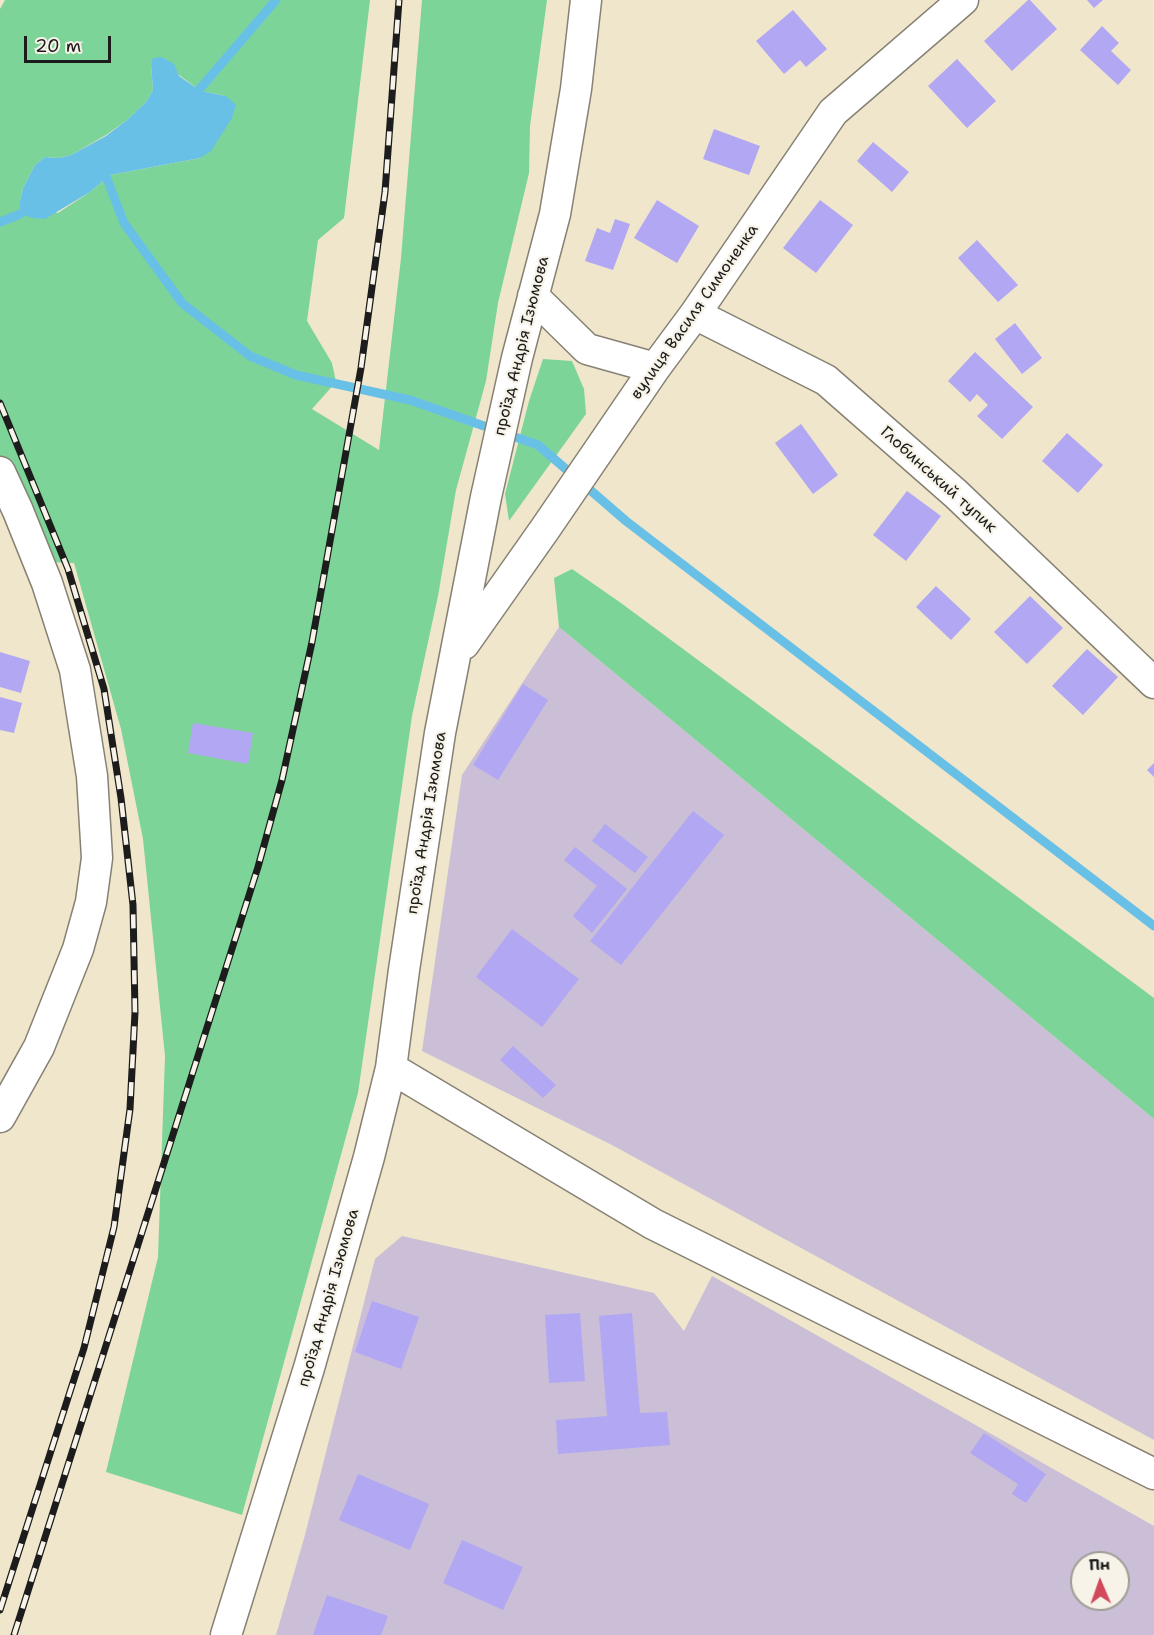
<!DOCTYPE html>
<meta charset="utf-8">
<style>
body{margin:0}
#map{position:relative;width:1154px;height:1635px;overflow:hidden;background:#f0e6cc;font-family:"Shantell Sans",sans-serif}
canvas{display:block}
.north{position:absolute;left:1070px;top:1551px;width:60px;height:60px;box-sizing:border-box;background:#f7f3e8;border:2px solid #9f9d96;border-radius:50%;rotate:358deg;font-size:16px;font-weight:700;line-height:24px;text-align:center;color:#1c1c1c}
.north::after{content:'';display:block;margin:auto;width:21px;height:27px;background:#d1495b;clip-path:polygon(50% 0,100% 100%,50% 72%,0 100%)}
.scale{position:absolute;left:24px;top:36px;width:87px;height:27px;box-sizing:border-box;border:3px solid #1c1c1c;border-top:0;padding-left:8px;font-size:18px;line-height:21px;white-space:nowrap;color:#1c1c1c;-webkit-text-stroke:4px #f7f3e8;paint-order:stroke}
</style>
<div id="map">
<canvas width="1154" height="1635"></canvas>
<div class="north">Пн</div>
<div class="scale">20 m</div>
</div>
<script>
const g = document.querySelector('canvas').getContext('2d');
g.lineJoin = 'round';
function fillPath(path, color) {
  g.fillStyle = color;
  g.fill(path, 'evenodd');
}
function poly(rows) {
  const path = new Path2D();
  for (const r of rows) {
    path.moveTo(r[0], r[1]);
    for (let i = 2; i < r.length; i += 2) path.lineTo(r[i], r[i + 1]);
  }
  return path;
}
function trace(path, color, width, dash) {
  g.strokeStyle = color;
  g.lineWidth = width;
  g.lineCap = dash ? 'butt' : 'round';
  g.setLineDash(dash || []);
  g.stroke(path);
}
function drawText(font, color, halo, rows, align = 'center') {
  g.font = font + ' "Shantell Sans",sans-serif';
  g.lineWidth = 4.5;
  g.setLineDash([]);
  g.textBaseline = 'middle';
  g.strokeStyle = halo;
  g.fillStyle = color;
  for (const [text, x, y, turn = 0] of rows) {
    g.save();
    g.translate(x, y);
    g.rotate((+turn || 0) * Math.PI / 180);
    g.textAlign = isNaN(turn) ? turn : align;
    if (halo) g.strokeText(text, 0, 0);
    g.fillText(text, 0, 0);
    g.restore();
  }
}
fillPath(poly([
 [559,627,1154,1119,1154,1440,610,1144,422,1051,462,775],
 [402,1236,654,1293,684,1331,712,1276,1154,1526,1154,1635,276,1635,305,1535,375,1259],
 [1082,1563,1118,1563,1118,1599,1082,1599]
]), '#cabfd6');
fillPath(poly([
 [5,0,370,0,344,218,318,240,307,321,332,363,336,382,312,409,379,450,401,258,422,0,547,0,530,126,529,173,498,303,486,381,456,490,438,596,412,716,358,1093,242,1515,106,1472,158,1257,165,1056,143,839,121,729,74,563,24,561,0,509,0,9],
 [151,64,179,75,201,91,226,96,200,158,110,175,90,192,58,213,20,201,23,188,35,165,45,157,59,158,71,155,106,135,127,120,146,102,153,90],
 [543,359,572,361,584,389,586,414,509,521,505,494,529,401],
 [572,569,621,603,1154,998,1154,1119,559,627,554,578]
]), '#7cd499');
fillPath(poly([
 [162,57,174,64,179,76,201,91,226,96,236,105,232,118,211,151,200,158,110,175,90,192,45,219,33,218,20,214,20,201,23,188,35,165,45,157,59,158,71,155,106,136,127,120,146,102,153,90,151,64,153,58]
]), '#69c0e6');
trace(poly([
 [192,98,276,0],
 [102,166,124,223,182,303,250,356,296,375,410,400,538,445,626,521,1154,926],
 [0,222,20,214,30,208]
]), '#69c0e6', 9);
fillPath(poly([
 [1028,0,1030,0,1057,29,1012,71,984,41],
 [1087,0,1103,0,1094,8],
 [793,10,827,49,806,67,800,60,784,74,756,41],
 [1102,26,1119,43,1111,51,1131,70,1118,85,1080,50],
 [957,59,996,101,967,128,928,86],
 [714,129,760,146,749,175,703,159],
 [873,142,909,172,892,192,857,161],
 [657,200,699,226,677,263,634,238],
 [820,200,853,225,816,273,783,248],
 [615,219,630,224,613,270,585,261,597,228,610,233],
 [977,240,1018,285,998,302,958,258],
 [1015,323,1042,358,1022,374,995,339],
 [975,352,1033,407,1002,439,977,416,988,405,977,394,970,402,948,381],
 [801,424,838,475,813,494,775,443],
 [1067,433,1103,465,1078,493,1042,461],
 [907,491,941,516,906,561,873,535],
 [936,586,971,619,951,640,916,607],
 [1030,596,1063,628,1027,664,994,632],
 [1087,649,1118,677,1083,715,1052,686],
 [0,652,30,661,21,693,0,687],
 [523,684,548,700,498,780,473,765],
 [0,697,22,703,14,733,0,730],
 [193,723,253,733,248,764,188,753],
 [1154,763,1154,777,1147,770],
 [693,811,724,835,621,965,590,941],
 [605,824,648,857,635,873,592,841],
 [575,847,627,889,592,933,573,916,597,886,564,860],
 [512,929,579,979,542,1027,476,977],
 [513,1046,556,1085,543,1098,500,1060],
 [372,1301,419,1317,401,1369,355,1352],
 [580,1313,585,1381,549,1383,545,1315],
 [632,1313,640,1413,667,1412,670,1445,558,1454,556,1420,607,1416,599,1316],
 [984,1433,1046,1474,1026,1503,1012,1494,1018,1484,970,1453],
 [358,1474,429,1504,410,1550,339,1520],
 [462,1540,523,1567,503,1610,443,1583],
 [327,1595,388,1616,381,1635,313,1635]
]), '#b2a7f2');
const minor = poly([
 [533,296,587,349,655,368],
 [695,314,826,380,956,494,1154,683],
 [0,472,18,511,47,583,75,670,92,776,97,858,91,902,78,949,39,1047,0,1117],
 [464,644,545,529,655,368,695,314,833,112,963,0],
 [391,1068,653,1224,1154,1474],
 [226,1635,309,1368,369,1157,391,1068,404,970,440,733,486,497,517,358,555,214,576,89,586,0]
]);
trace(minor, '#868174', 33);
trace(minor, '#fff', 30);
const rail = poly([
 [0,403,68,569,104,689,121,798,133,905,135,1012,130,1109,114,1227,84,1348,0,1610],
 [14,1635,258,867,282,780,312,642,361,368,385,192,399,0]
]);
trace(rail, '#1c1c1c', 7);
trace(rail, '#f7f3e8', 4.5, [14]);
drawText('16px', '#1c1c1c', '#f7f3e8', [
 ["вулиця Василя Симоненка",695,312,-55],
 ["проїзд Андрія Ізюмова",522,346,-76],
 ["Глобинський тупик",938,480,42],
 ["проїзд Андрія Ізюмова",427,823,-81],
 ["проїзд Андрія Ізюмова",329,1298,-74]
]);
</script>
